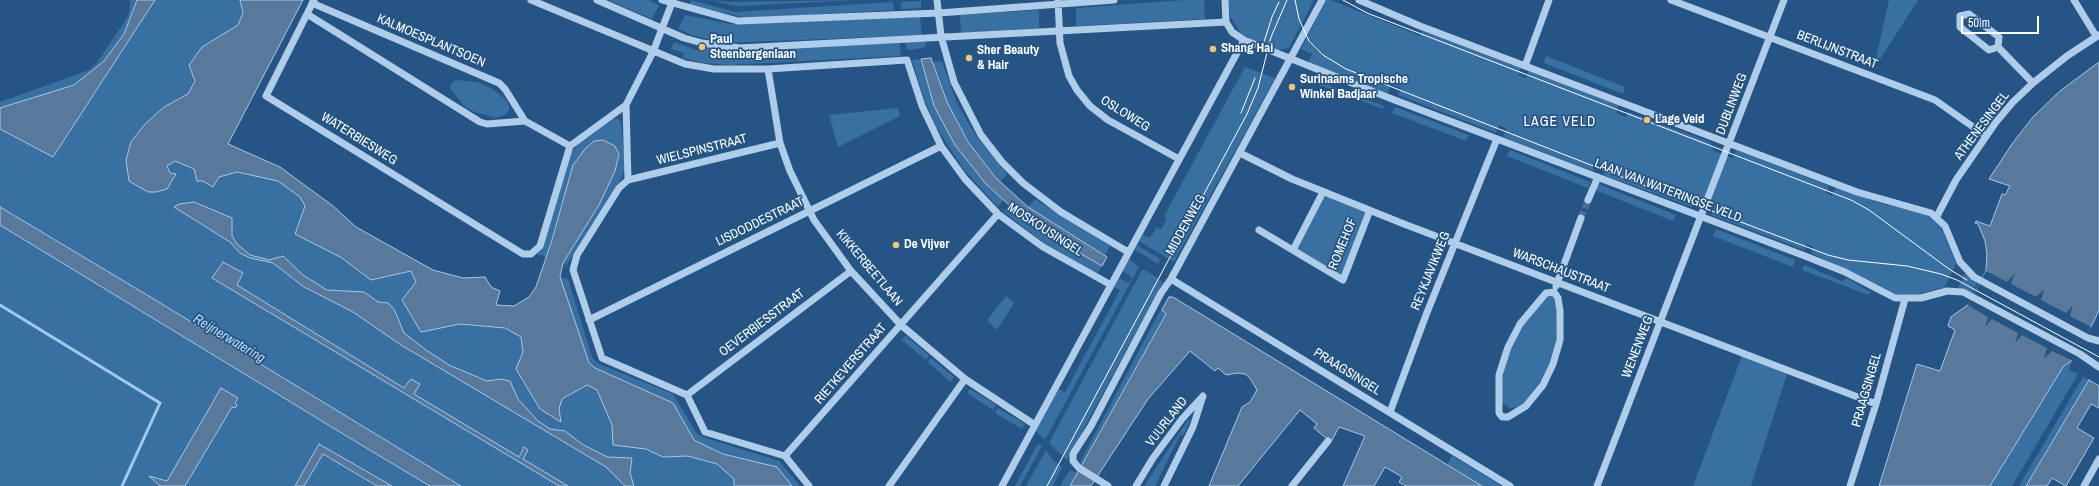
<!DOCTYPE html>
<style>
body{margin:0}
#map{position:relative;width:2099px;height:486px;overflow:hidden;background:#255585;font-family:"Archivo Narrow",sans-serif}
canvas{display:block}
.scale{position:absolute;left:1961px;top:16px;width:78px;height:18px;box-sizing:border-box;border:2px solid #fff;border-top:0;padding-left:5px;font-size:12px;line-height:14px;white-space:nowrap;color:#fff;-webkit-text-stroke:3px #255585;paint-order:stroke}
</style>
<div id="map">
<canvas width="2099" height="486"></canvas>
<div class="scale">50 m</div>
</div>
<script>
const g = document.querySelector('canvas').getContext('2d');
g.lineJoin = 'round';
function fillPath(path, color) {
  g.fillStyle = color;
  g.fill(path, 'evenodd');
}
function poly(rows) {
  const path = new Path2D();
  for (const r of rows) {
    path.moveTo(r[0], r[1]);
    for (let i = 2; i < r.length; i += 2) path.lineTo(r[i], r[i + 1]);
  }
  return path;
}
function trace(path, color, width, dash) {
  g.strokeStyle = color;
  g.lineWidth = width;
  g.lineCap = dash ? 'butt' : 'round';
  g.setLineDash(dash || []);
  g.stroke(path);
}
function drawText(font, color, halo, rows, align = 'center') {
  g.font = font + ' "Archivo Narrow",sans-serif';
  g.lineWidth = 3.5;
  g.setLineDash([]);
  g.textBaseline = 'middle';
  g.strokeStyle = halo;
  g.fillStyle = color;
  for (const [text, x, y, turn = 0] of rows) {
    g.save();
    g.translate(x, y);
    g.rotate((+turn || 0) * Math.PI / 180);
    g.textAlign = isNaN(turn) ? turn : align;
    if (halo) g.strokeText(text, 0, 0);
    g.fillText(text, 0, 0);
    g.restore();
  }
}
fillPath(poly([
 [130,0,137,0,124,34,104,61,74,85,0,108,0,102,89,70,96,64,127,18,130,9],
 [155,0,240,0,243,13,238,25,202,47,195,81,188,94,164,107,144,125,129,181,175,174,170,173,167,166,175,161,194,169,203,181,214,186,219,177,237,172,279,180,308,203,298,236,342,258,371,280,411,271,496,305,505,306,514,306,530,297,536,287,540,272,568,279,592,357,597,363,673,394,697,434,706,438,779,461,800,486,461,486,0,207,0,129,53,157],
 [608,0,648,0,659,5,652,19],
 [691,0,735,12,893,2,894,10,747,18,689,5],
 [708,0,730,2,858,0,737,6],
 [1185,0,1204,0,1205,19,1076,26,1076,8],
 [1228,0,1314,0,1289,48,1279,50,1259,44,1241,33,1230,16],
 [1326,0,1331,0,1420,36,1422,31,1521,68,1518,75,1526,78,1529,69,1619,104,1616,113,1626,117,1628,112,1710,142,1714,151,1733,158,1736,150,1829,186,1826,193,1832,196,1836,186,1880,203,1925,214,1940,226,1956,263,1945,287,1914,295,1894,294,1811,253,1813,247,1807,244,1804,250,1711,215,1714,207,1694,200,1692,207,1603,175,1606,166,1597,163,1593,171,1503,137,1506,128,1499,125,1496,133,1398,95,1401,88,1391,84,1388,93,1308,62,1312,54,1301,49],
 [1889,0,1918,0,1879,61,1876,58],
 [921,1,921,8,901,9,901,2],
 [1039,10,1039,28,961,33,960,15],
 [685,15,730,24,920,17,922,35,725,43,695,36,678,29],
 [905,41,925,41,926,47,910,50,907,49],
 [674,42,699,51,706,47,730,50,899,43,901,53,899,56,729,65,705,63,683,58,684,53,671,49],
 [1546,56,1625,87,1623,94,1544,63],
 [921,59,934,106,986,184,1003,200,998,207,964,170,936,127,924,99,912,60],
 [933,62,942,62,957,103,976,136,1007,174,1000,182,968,142,947,102],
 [1245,67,1275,78,1174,262,1139,241,1143,235,1150,238,1157,227,1161,230,1167,218,1164,216],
 [1310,78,1384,106,1383,109,1309,81],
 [456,80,477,82,491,88,505,99,509,106,509,111,505,115,495,118,475,112,464,106,450,88,451,84],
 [1395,107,1469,135,1466,141,1392,113],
 [898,108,900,116,838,147,829,115],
 [614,119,618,119,621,122,625,166,621,179,566,266,563,263,600,203,615,171,619,154,573,165,546,257,537,254,543,247,572,152,579,143],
 [1510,150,1590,182,1588,188,1507,156],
 [1598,184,1676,215,1673,221,1595,190],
 [1323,192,1370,210,1343,280,1293,250],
 [1035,199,1110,246,1105,255,1028,207],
 [1009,205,1055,239,1102,266,1097,274,1050,248,1003,211],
 [0,225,353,440,430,486,392,486,319,444,295,486,0,486],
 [1716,229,1795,260,1793,267,1713,236],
 [1137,245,1160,259,1158,264,1135,250],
 [1130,260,1139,267,1045,440,1036,431,1059,389,1065,392,1120,290,1114,287,1119,278,1129,283,1132,277,1122,271,1128,261],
 [1804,265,1842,281,1847,278,1870,292,1869,295,1802,270],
 [1142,270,1147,271,1163,282,1067,460,1049,443],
 [1965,273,1978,281,1972,293,1958,288],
 [1552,295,1555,300,1557,311,1556,340,1549,363,1540,382,1525,402,1518,407,1510,408,1502,402,1501,392,1503,369,1510,348,1521,326,1545,297],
 [1006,296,1014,303,997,330,987,320],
 [1168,296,1162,310,1166,313,1082,463,1080,462],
 [906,336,929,355,926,360,901,339],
 [1743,353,1788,371,1751,486,1693,486],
 [931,358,954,377,951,382,927,362],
 [2072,361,2069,370,2078,374,2012,486,1990,486,2063,366],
 [2083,377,2089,380,2062,426,2026,486,2019,486],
 [970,389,996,405,993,410,967,393],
 [998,408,1025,424,1022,429,995,413],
 [1191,419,1183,436,1180,435,1155,486,1144,486,1188,420],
 [1039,444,1042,446,1020,486,1015,486,1036,447],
 [1046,450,1053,460,1062,467,1053,486,1026,486],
 [322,454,377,486,304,486],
 [1452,456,1502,486,1481,486,1447,465],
 [1070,470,1077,473,1070,486,1060,486]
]), '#3970a2');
const water = poly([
 [137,0,155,0,53,157,0,129,0,108,74,85,104,61,124,34,137,0],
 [240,0,303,0,228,144,280,167,333,206,356,227,433,270,463,278,485,277,491,287,500,291,496,305,514,306,529,297,536,287,551,243,573,165,585,149,594,141,603,140,615,146,619,154,615,171,599,205,563,263,560,277,589,363,595,368,673,403,694,440,723,454,777,467,792,486,734,486,734,479,717,464,688,456,663,457,646,449,613,445,612,425,597,390,587,385,562,399,559,409,561,422,540,409,516,369,523,352,521,337,505,328,460,324,421,332,402,300,416,282,411,271,371,280,342,258,295,234,305,206,300,197,278,181,237,172,219,177,213,187,203,181,197,181,194,169,175,161,167,166,170,173,176,174,167,189,156,192,148,192,129,181,126,160,131,142,144,125,164,107,188,94,195,81,189,65,202,47,238,25,243,13,240,0],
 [931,58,947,102,968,142,996,178,1028,207,1107,257,1102,266,1055,239,1019,214,986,184,955,145,934,106,921,59,931,58],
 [2099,62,2099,310,2093,323,2071,361,2063,367,1990,486,1879,486,1917,364,1940,371,1955,330,1948,326,1951,317,1969,304,1986,271,1987,254,1985,241,1978,224,1975,223,1976,221,1990,226,2002,194,2005,195,2010,186,1989,179,2012,144,2033,117,2060,91,2099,62],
 [194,202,232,218,232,236,237,244,250,255,269,260,283,256,303,275,327,290,364,292,378,302,388,303,394,309,404,333,426,350,449,365,487,381,501,379,510,381,518,399,538,421,550,429,565,431,582,444,607,457,632,458,630,473,634,486,625,486,606,467,401,345,353,312,304,287,273,263,250,258,240,253,230,242,174,207,179,204,194,202],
 [0,207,152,298,461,486,430,486,353,440,0,225,0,207],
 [223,262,243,273,237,285,404,388,411,379,420,384,414,394,519,457,524,447,528,450,523,459,568,486,559,486,212,278,223,262],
 [1169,297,1173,297,1482,486,1406,486,1399,482,1402,477,1385,467,1374,486,1343,486,1365,436,1339,427,1331,442,1314,428,1317,424,1300,410,1238,486,1209,486,1242,407,1250,402,1257,390,1250,378,1245,374,1237,373,1226,375,1218,368,1215,371,1190,351,1148,399,1091,486,1070,486,1166,314,1162,310,1169,297],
 [2089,380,2099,386,2099,408,2091,404,2077,428,2094,438,2066,486,2052,478,2047,486,2026,486,2089,380],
 [221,388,238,398,235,403,237,405,235,408,232,407,185,486,160,486,149,476,167,481,221,388],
 [319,444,392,486,377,486,323,454,304,486,295,486,319,444]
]);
fillPath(water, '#58799a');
trace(water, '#a3c8e9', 1);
fillPath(poly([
 [1986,271,2007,282,2014,274,2011,284,2036,297,2044,289,2041,300,2066,313,2073,305,2070,316,2091,327,2073,361,2052,351,2044,359,2047,348,2022,335,2015,343,2018,333,1992,319,1985,327,1988,317,1968,305]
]), '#255585');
trace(poly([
 [0,305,160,403,122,486]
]), '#a3c8e9', 3);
trace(poly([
 [1581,218,1588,200]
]), '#466e97', 7, [7, 3.5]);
trace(poly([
 [314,0,266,96,523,254,531,254,540,246,570,146,626,105,653,52,673,0],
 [531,0,685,64,714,69,768,69,907,60,922,106,941,146,965,179,998,214,1043,247,1111,285],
 [597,0,684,38,702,43,740,48,1226,22],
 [662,0,738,21,939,13,1114,0],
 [937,0,941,36,954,82,981,135,1002,162,1023,183,1061,212,1128,252],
 [1058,0,1060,43,1069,76,1077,90,1090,106,1108,120,1179,159],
 [1225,0,1226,22,1232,32,1244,40,1392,99,1805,256,1845,272,1895,298,1921,298,1947,291,1963,292,2080,354,2099,367],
 [1359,0,1420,26,1857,192,1931,213,1945,226,1960,262,1974,277,2088,338,2099,341],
 [1671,0,1935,100,1986,136],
 [2074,0,2096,36],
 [312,3,499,83,505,89,525,121,570,146],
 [307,14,480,122,487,124,525,121],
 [1998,47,1989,50,1960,27,1960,16,1969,14,1999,37,1998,47,2033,83],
 [1525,66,1549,0],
 [768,69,780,143,790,171,814,220,851,271,901,325,965,379,1035,425],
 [626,105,628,180,619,188,577,255,573,270,602,358,687,395,705,432,785,456,809,486],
 [1240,153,1292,179,1404,224,1876,404],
 [628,180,780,143],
 [1588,200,1598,177],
 [1937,216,1956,180,1996,122,2013,102,2033,83,2067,56,2099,35],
 [1259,230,1343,280,1370,210],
 [1293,250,1323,192],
 [1171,279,1510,486],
 [1556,286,1581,218],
 [1554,292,1558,298,1560,311,1560,340,1553,364,1543,385,1526,406,1508,417,1502,417,1499,413,1499,375,1508,347,1520,324,1546,293,1554,292],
 [589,320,941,146],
 [687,395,851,271],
 [1390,412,1426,315,1497,139],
 [785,456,998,214],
 [889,486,965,379],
 [1002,486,1244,40],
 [1108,486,1079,468,1073,461,1073,454,1091,426,1161,293,1171,279,1322,0],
 [1136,486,1153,458,1182,419,1203,396,1193,427,1164,486],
 [1292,486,1328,441],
 [1597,486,1784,0],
 [1850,486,1876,404,1905,299],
 [2084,486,2099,459]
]), '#afcde8', 7);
trace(poly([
 [1295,0,1299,19,1309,41,1323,55,1346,69,1601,169,1828,255,1848,260,1907,266,1941,274,1957,280,2099,357],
 [1343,0,1367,13,1851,200,1869,210,1949,269,1967,280],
 [1263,45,1272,17,1279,2],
 [1241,113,1255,78],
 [1047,486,1247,114,1258,88,1271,37,1287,0]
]), '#fff', 1);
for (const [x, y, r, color] of [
 [702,47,4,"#f2c573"],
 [1213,49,4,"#f2c573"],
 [969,58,4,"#f2c573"],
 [1292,87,4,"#f2c573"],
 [1647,120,4,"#f2c573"],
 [896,245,4,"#f2c573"]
]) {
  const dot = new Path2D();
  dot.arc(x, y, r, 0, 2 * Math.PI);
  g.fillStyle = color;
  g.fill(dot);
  trace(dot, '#255585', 1.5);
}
drawText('bold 13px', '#fff', '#255585', [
 ["Paul",710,40],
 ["Steenbergenlaan",710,55],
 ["Shang Hai",1221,49],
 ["Sher Beauty",977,51],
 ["& Hair",977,66],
 ["Surinaams Tropische",1300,80],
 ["Winkel Badjaar",1300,95],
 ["Lage Veld",1655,120],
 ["De Vijver",904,245]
], 'left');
drawText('13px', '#fff', '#255585', [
 ["KALMOESPLANTSOEN",431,41,23],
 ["BERLIJNSTRAAT",1837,50,21],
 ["DUBLINWEG",1732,104,-69],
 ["OSLOWEG",1125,114,32],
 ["ATHENESINGEL",1982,126,-53],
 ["WATERBIESWEG",359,139,32],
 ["WIELSPINSTRAAT",702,150,-14],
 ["LAAN VAN WATERINGSE VELD",1668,191,21],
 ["LISDODDESTRAAT",760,222,-26],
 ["MIDDENWEG",1186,225,-61],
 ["MOSKOUSINGEL",1045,230,33],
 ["ROMEHOF",1343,244,-68],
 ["KIKKERBEETLAAN",869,268,50],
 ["REYKJAVIKWEG",1431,271,-68],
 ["WARSCHAUSTRAAT",1561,271,21],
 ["OEVERBIESSTRAAT",762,323,-37],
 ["WENENWEG",1638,347,-69],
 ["RIETKEVERSTRAAT",851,364,-49],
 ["PRAAGSINGEL",1347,372,32],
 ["PRAAGSINGEL",1867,390,-74],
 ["VUURLAND",1167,422,-52]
]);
g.letterSpacing = '1px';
drawText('14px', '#fff', '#255585', [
 ["LAGE VELD",1560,122]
]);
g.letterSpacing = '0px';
drawText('italic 14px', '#bad6f0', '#255585', [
 ["Reijnerwatering",229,339,31]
]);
</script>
